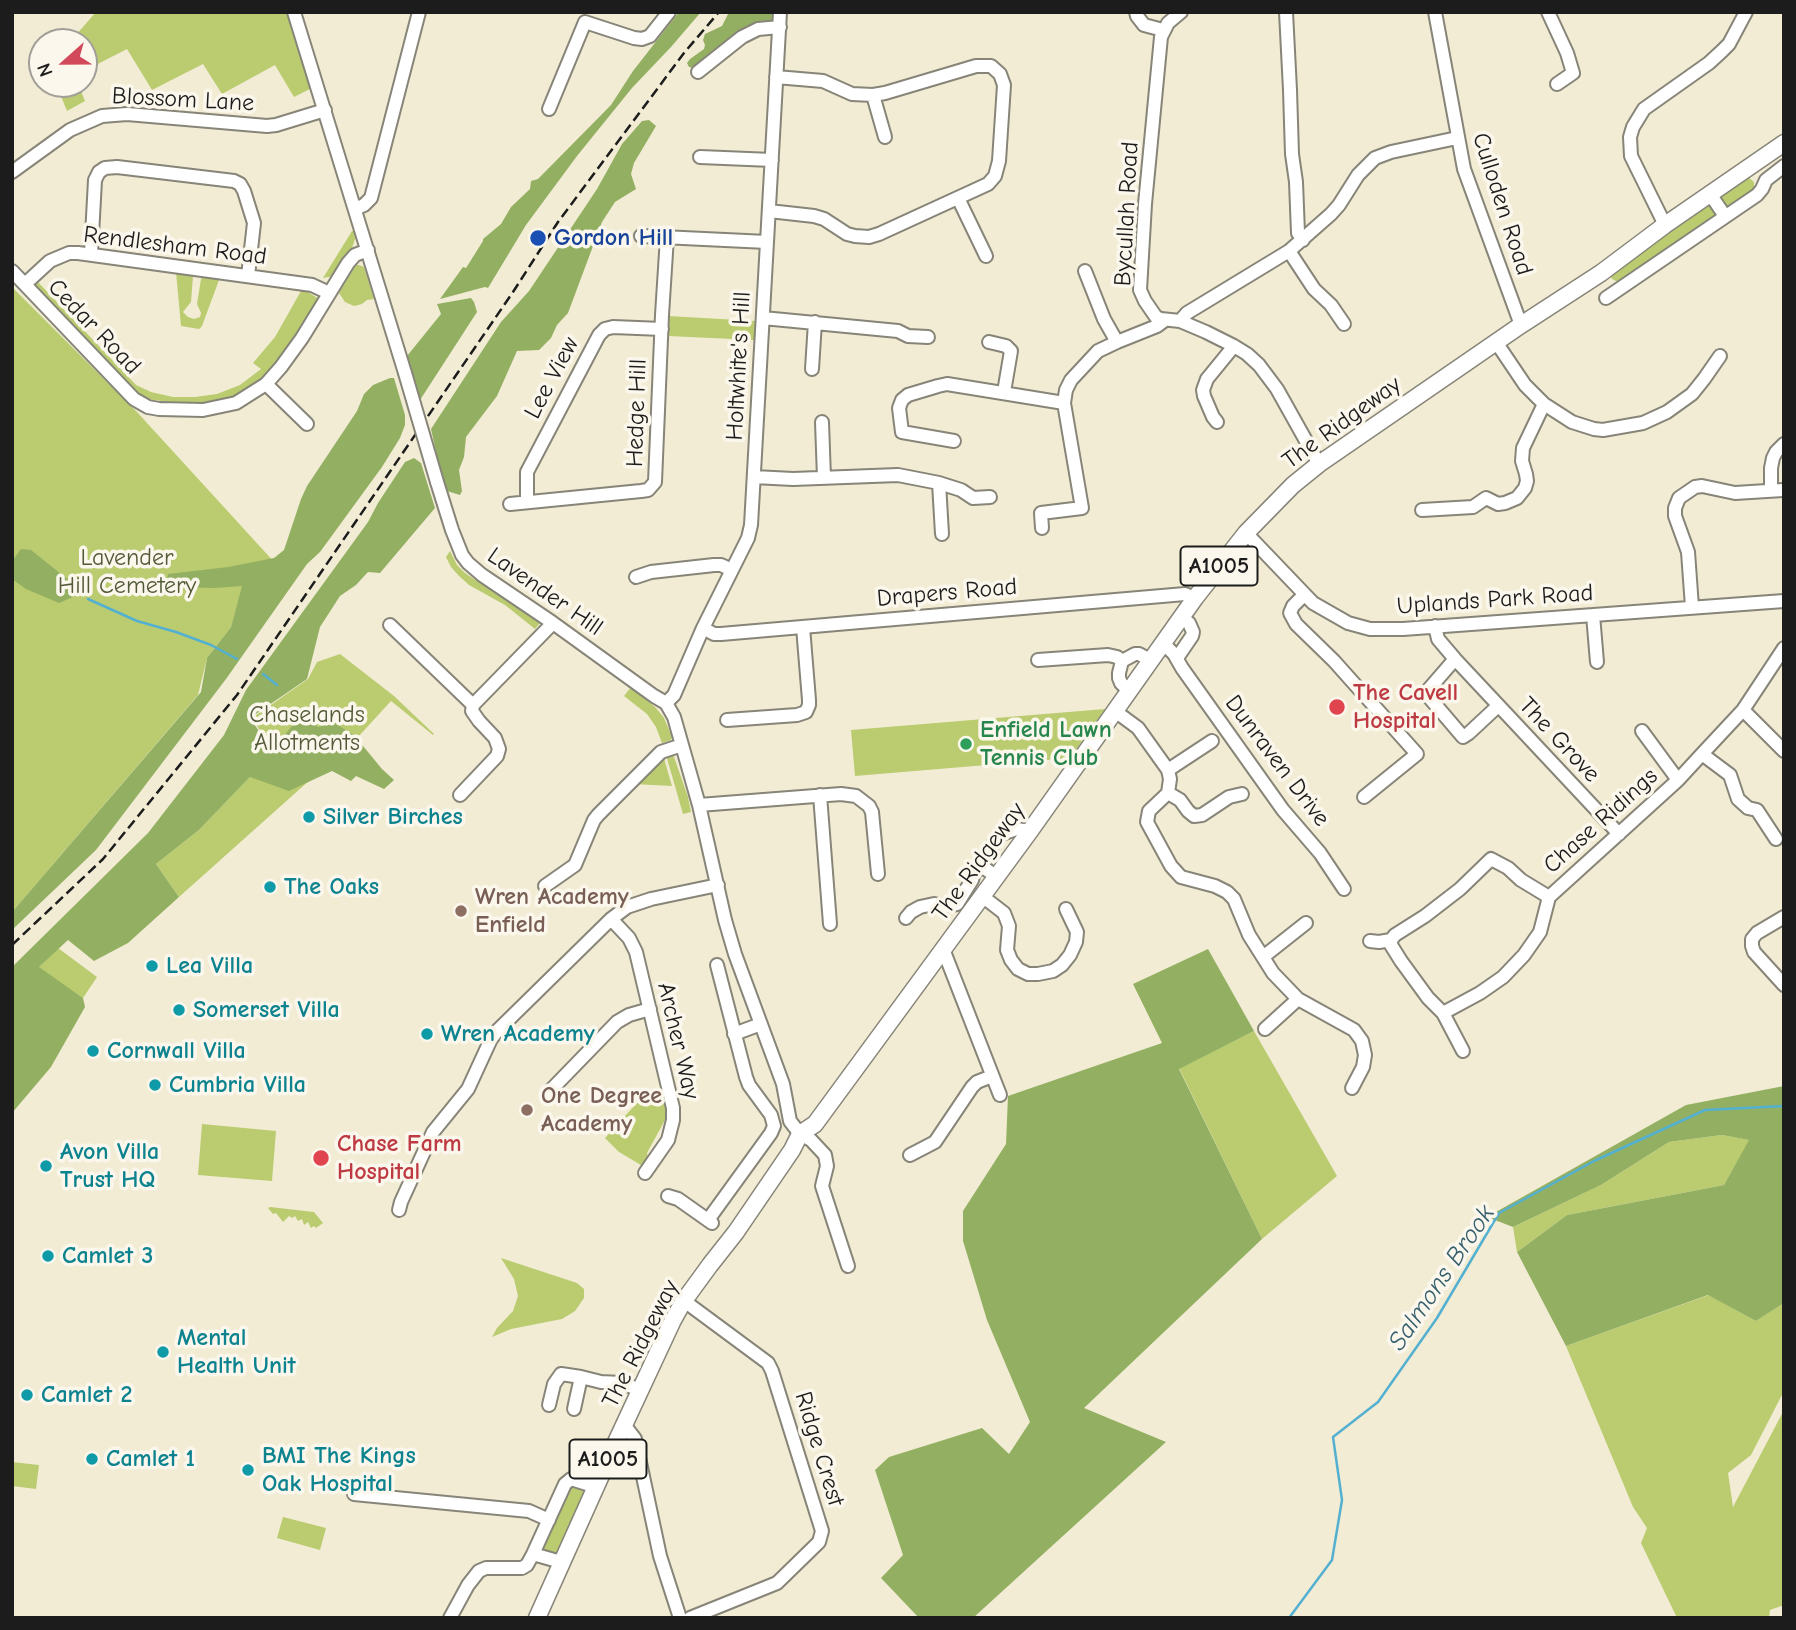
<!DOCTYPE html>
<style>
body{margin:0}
#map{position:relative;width:1796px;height:1630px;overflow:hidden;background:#f2ecd5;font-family:"Comic Neue",sans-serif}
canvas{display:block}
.frame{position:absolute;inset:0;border:14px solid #1c1c1c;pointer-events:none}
.north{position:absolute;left:28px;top:28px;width:70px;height:70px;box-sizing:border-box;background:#fbf7ec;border:2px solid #a29f99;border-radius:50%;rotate:249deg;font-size:19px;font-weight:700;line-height:28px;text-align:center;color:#1c1c1c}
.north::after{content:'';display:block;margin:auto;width:24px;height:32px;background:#d1495b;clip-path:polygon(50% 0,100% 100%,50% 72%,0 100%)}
</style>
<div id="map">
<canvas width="1796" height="1630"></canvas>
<div class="frame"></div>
<div class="north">N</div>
</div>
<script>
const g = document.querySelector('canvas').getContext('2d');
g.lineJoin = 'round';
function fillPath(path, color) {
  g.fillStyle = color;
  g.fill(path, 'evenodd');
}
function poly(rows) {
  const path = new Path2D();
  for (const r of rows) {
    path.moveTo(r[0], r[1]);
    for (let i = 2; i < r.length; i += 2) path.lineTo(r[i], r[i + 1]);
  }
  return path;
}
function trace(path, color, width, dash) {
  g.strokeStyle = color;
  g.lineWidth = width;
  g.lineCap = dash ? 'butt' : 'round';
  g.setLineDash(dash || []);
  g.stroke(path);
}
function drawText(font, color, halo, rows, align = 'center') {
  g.font = font + ' "Comic Neue",sans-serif';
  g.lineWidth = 7;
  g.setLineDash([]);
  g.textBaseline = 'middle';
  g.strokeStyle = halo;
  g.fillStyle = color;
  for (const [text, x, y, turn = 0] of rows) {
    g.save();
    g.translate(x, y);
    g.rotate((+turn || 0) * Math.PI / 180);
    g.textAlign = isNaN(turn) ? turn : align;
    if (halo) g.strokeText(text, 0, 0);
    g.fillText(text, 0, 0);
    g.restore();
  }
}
fillPath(poly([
 [96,12,287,12,310,89,294,97,275,65,222,94,203,64,152,90,127,49,84,71,84,42,67,42,75,36],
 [56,84,78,84,85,101,67,111],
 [1748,177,1754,182,1754,189,1730,207,1722,206,1718,198],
 [1711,204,1718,211,1716,217,1623,281,1616,281,1612,279,1610,274],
 [352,231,354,231,355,239,351,251,334,276,323,278],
 [356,265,359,265,364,267,374,299,367,300,362,304,354,306,345,302,339,293],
 [176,272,193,276,191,302,183,312,188,317,194,319,200,317,201,313,197,304,201,279,203,277,219,280,202,326,199,329,181,326],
 [36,280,136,385,151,392,173,397,195,397,217,394,240,385,261,369,253,363,275,337,301,291,306,291,319,299,319,302,282,358,267,376,250,388,227,400,214,402,177,403,140,398,35,287],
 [12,287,137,412,286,575,243,586,231,627,207,658,198,695,12,912],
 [669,316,755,321,754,340,668,336],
 [450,551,457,565,465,573,540,623,535,629,505,605,469,585,459,576,451,567,446,557],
 [340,654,394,696,434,734,433,735,391,701,358,737,179,897,156,864,199,830,250,777,272,749,252,718,308,679,317,662],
 [631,687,656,708,664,718,672,737,671,740,662,743,656,727,647,714,624,696],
 [1105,709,1070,758,855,776,851,730],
 [673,754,688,797,691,812,683,814,666,755],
 [663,755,672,786,633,784],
 [58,948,97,977,83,998,38,968],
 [1254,1031,1337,1176,1262,1239,1179,1068],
 [661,1090,666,1110,665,1120,647,1153,649,1161,641,1165,619,1152,605,1138,646,1093],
 [202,1124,276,1131,272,1181,198,1175],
 [1722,1135,1750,1140,1724,1185,1567,1215,1517,1252,1513,1227,1601,1185,1669,1142],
 [270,1207,314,1212,323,1223,316,1228,314,1226,311,1228,308,1222,304,1225,302,1219,298,1221,295,1216,292,1218,289,1216,283,1222,276,1213,273,1214,268,1208],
 [501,1258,577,1283,584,1289,584,1298,575,1311,562,1319,511,1329,492,1337,497,1328,513,1311,518,1296,514,1279],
 [1709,1295,1756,1321,1784,1303,1784,1391,1751,1455,1728,1473,1733,1507,1784,1410,1784,1605,1770,1610,1769,1618,1677,1618,1641,1543,1647,1528,1633,1507,1566,1346],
 [12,1462,39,1465,36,1489,12,1486],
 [568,1485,587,1486,555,1556,540,1550],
 [283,1517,326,1528,320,1550,277,1538]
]), '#bacc6f');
fillPath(poly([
 [679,12,701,12,671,47,632,88,577,156,526,225,488,288,485,287,440,299,463,267,466,268,483,241,483,239,501,224,511,207,530,189,531,181,538,179,611,105,633,71],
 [729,12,774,12,772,22,698,69,689,67,687,63,690,59,704,49,705,45,703,40,705,34,722,26],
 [649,120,656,126,634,163,631,174,636,189,615,202,602,222,568,313,557,325,551,338,539,350,517,351,497,396,466,437,464,457,459,470,462,491,460,495,447,491,441,475,431,429,501,322,529,291,597,189,622,144,642,121],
 [471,298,474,302,477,312,420,400,407,356,441,314,437,304],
 [390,378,394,378,405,415,405,425,400,438,382,467,320,552,307,564,226,679,96,850,12,930,12,912,201,692,207,658,231,627,242,586,214,588,166,587,168,574,228,567,274,558,284,550,301,499,307,486,357,411,364,394,373,385],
 [414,458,421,463,435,508,380,573,368,572,356,585,340,596,320,627,307,679,250,718,272,750,303,713,318,727,337,722,341,727,354,735,382,769,394,780,384,789,356,776,351,781,332,771,289,791,250,777,199,830,156,864,179,897,128,943,94,961,68,940,39,967,83,998,85,1007,51,1067,12,1113,12,967,148,833,224,735,246,690,368,522,378,503,405,462],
 [21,549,31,550,71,582,75,596,59,603,26,589,12,579,12,561],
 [1208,949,1254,1031,1179,1069,1262,1239,1084,1408,1166,1442,973,1618,919,1618,881,1578,903,1555,875,1470,889,1457,982,1428,1009,1454,1030,1422,987,1320,963,1241,963,1211,1006,1144,1008,1096,1162,1043,1133,984],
 [1784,1086,1784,1303,1756,1321,1708,1295,1566,1346,1517,1252,1567,1215,1724,1185,1749,1140,1722,1135,1669,1142,1601,1185,1513,1227,1487,1217,1686,1105]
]), '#93b062');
trace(poly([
 [88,599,137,621,176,632,211,645,237,659],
 [263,674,277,685],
 [1289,1618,1332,1560,1342,1500,1333,1437,1378,1402,1437,1318,1499,1213,1594,1161,1705,1110,1784,1106]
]), '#53b0d1', 2.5);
const minor = poly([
 [294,12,405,373],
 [1136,12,1137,16,1144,25,1163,30],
 [1181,12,1168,23,1161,37,1145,204,1140,290,1145,301,1156,317,1161,319,1180,321,1206,332,1234,346,1247,354,1259,365,1277,389,1319,464],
 [1286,12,1290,90,1292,154,1296,182,1298,233,1303,240],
 [1435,12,1464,169,1521,325],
 [1548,12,1567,53,1573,73,1557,84],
 [698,72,742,37,758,29,780,27],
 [873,95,885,137],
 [549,109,585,22,634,38,642,39,650,36,669,12],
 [700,157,772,160],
 [12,172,70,130,102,116,127,114,267,126,276,125,325,110],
 [1710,194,1725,216],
 [958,198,986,256],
 [355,209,364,205,371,198,419,12],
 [769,211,814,216,824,219,847,234,855,236,869,237,879,234,988,184,995,176,999,161,1004,85,1000,74,991,66,976,66,885,93,873,95,852,94,823,81,776,77],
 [1665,225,1631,156,1630,137,1633,127,1644,109,1709,63,1722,51,1729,44,1746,12],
 [641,236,767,242],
 [1289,251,1314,289,1331,305,1344,324],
 [91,254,95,180,99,172,105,168,117,167,234,181,240,184,244,191,254,223,248,276],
 [12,271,134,399,148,407,159,409,203,410,236,403,266,384,281,367,302,338,348,263,355,255,368,250],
 [1085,271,1104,319,1117,342],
 [25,284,50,261,69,253,78,253,312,285,329,293],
 [1606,298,1757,195,1762,189,1766,180,1784,166],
 [763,318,898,331,908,336,928,337],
 [1180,321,1187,313,1289,251,1331,214,1339,205,1358,175,1375,158,1391,152,1457,138],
 [989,342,1006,346,1011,351,1004,392],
 [1496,342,1525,385,1544,404,1572,422,1594,429,1603,430,1643,423,1667,412,1692,394,1704,379,1720,356],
 [812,369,815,322],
 [266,384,307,424],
 [822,422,824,478],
 [1217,422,1213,417,1204,396,1203,390,1207,379,1234,346],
 [954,441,902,432,899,408,902,400,908,395,938,386,947,384,1064,403],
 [754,477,793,479,898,475,939,483,961,490,973,498,990,497],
 [437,482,452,530,462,555,468,563,482,575,553,623,654,696,666,703,674,717,699,805,725,920,735,954,783,1084,790,1121,800,1134,811,1140,825,1155,827,1166,822,1186,848,1266],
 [939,483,942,534],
 [1771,490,1771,468,1773,458,1776,452,1784,444],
 [527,502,527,472,599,335,605,329,613,327,662,329],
 [510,504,641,491,648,490,655,482,662,315,667,237],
 [1422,510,1473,507,1486,498,1498,504,1505,503,1517,498,1525,488,1527,481,1526,474,1522,461,1523,448,1544,404],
 [1042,528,1041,513,1082,508,1064,403,1066,390,1071,380,1098,351,1117,342,1157,326,1165,320],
 [1246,533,1313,603,1348,623,1370,629,1403,629,1784,601],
 [636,577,651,572,714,565,721,565,732,570],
 [1304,595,1293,606,1290,613,1296,624,1334,661,1417,754,1364,797],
 [1692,607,1688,552,1675,516,1675,508,1679,498,1695,487,1702,486,1735,493,1783,490],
 [1593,615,1597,662],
 [390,625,473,705],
 [1435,626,1438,639,1455,659,1619,834],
 [703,628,714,634,721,634,1185,594,1195,598],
 [1163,643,1174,654,1182,668,1283,810,1320,853,1344,889],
 [1177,658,1192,636,1193,632,1189,623,1181,617],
 [1455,659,1429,689,1428,696,1463,737,1469,733,1498,706],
 [1038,660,1108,655,1117,657,1122,661],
 [1129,691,1121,683,1119,678,1119,673,1122,661,1135,654,1139,654,1150,660],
 [666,703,674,695,703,628,748,538,751,525,780,12],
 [1743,710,1784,751],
 [1115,711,1138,728,1168,770,1170,779,1168,793,1149,811,1147,822,1171,866,1181,877,1215,886,1227,892,1234,899,1249,935,1273,973,1298,999,1354,1030,1362,1041,1365,1055,1363,1067,1352,1088],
 [727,720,797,715,806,712,809,705,809,700,803,627],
 [1642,731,1678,780],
 [1702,754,1730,775,1738,799,1748,808,1757,810,1776,839],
 [1168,770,1212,741],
 [1168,793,1180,800,1188,811,1194,816,1202,815,1229,797,1242,794],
 [460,795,497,756,499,749,495,738,479,721,472,711,473,705,553,623],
 [820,795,830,924],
 [699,805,841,794,856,796,869,806,872,812,878,874],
 [996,876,984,868,983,860,999,835,1016,829,1030,831],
 [545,886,575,865,594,820,598,815,661,752,682,745],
 [982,896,1004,913,1009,926,1007,950,1011,960,1018,969,1028,974,1038,974,1053,971,1062,965,1070,955,1076,942,1077,932,1066,909],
 [1784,917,1757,933,1752,939,1752,946,1754,952,1784,985],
 [906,918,911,912,920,907,934,904,944,906,957,904,972,880,974,873,983,865],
 [611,919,629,938,636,952,673,1108,673,1120,668,1140,645,1173],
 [1370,941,1379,942,1391,940],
 [943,949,1000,1095],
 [1263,957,1306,923],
 [1443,1013,1480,993,1503,977,1524,955,1540,932,1549,897,1678,780,1702,754,1743,710,1784,648],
 [1265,1029,1298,999],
 [734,1034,761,1024],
 [1463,1051,1443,1013,1428,998,1401,961,1391,945,1391,940,1395,935,1425,916,1460,889,1491,859,1508,868,1521,880,1549,897],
 [549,1092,617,1022,629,1015,650,1009],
 [910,1155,935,1142,972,1087,977,1082,992,1076],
 [668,1196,678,1199,712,1223],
 [399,1210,401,1202,433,1132,468,1089,491,1039,498,1030,611,919,627,907,651,899,718,885],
 [708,1220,771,1133,774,1126,771,1115,749,1085,746,1077,717,965],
 [683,1302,691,1306,768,1363,772,1371,822,1531,819,1542,777,1583,690,1618],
 [549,1405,554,1384,561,1374,581,1377,601,1382,621,1383,641,1390],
 [574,1409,581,1377],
 [625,1426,635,1439,660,1556,680,1618],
 [354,1494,529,1511,549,1520],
 [561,1562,533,1554,565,1484,571,1479,596,1487],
 [450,1618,468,1585,479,1571,486,1568,522,1568,527,1565,533,1554]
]);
const major = poly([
 [537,1618,611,1453,672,1322,683,1302,710,1265,736,1232,792,1150,800,1134,815,1124,1030,831,1195,598,1246,533,1293,485,1319,464,1521,325,1601,273,1665,225,1784,143]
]);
trace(minor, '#878478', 16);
trace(major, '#878478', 19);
trace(minor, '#fff', 12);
trace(major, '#fff', 16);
trace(poly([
 [12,945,103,859,237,695,513,292,558,222,684,53,719,12]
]), '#1c1c1c', 2.5, [10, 5]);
const minorBridge = poly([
 [405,373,437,482]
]);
trace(minorBridge, '#878478', 16, []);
trace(minorBridge, '#fff', 12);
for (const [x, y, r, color] of [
 [538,238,9,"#1a4fb4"],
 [1337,707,9,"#e0444e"],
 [966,744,7,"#2e9e5b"],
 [309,817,7,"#0f9aa8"],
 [270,887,7,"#0f9aa8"],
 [461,911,7,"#8d6e63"],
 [152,966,7,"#0f9aa8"],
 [179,1010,7,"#0f9aa8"],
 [427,1034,7,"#0f9aa8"],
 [93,1051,7,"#0f9aa8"],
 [155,1085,7,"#0f9aa8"],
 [527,1110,7,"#8d6e63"],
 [321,1158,9,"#e0444e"],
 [46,1166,7,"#0f9aa8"],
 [48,1256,7,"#0f9aa8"],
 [163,1352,7,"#0f9aa8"],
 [27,1395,7,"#0f9aa8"],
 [92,1459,7,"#0f9aa8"],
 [248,1470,7,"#0f9aa8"]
]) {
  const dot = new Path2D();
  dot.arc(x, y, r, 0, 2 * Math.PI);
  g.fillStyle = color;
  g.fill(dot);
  trace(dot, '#fbf7ec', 2.5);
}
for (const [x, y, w] of [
 [1219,566,77],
 [608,1459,77]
]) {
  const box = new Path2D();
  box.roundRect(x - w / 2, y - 19.5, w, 39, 5);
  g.fillStyle = '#fbf7ec';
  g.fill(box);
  trace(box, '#1c1c1c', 2);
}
drawText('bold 23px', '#1c1c1c', null, [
 ["A1005",1219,566],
 ["A1005",608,1459]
]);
drawText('24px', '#1c1c1c', '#fbf7ec', [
 ["Blossom Lane",183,100,3],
 ["Culloden Road",1502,204,72],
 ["Bycullah Road",1127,214,-87],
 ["Rendlesham Road",175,246,7],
 ["Cedar Road",94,327,46],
 ["Holtwhite's Hill",739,366,-87],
 ["Lee View",552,378,-62],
 ["Hedge Hill",637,413,-88],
 ["The Ridgeway",1342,423,-36],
 ["Lavender Hill",545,592,35],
 ["Drapers Road",947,593,-5],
 ["Uplands Park Road",1495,600,-4],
 ["The Grove",1559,740,47],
 ["Dunraven Drive",1277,761,53],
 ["Chase Ridings",1601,821,-42],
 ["The Ridgeway",979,862,-54],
 ["Archer Way",678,1041,77],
 ["The Ridgeway",641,1344,-63],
 ["Ridge Crest",819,1449,73]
]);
drawText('bold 24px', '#164399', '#fbf7ec', [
 ["Gordon Hill",554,238]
], 'left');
drawText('24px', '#535a39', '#fbf7ec', [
 ["Lavender",127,558],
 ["Hill Cemetery",127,586],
 ["Chaselands",307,715],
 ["Allotments",307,743]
]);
drawText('bold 24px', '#be3a42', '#fbf7ec', [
 ["The Cavell",1353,693],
 ["Hospital",1353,721],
 ["Chase Farm",337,1144],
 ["Hospital",337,1172]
], 'left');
drawText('bold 24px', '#27864d', '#fbf7ec', [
 ["Enfield Lawn",980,730],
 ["Tennis Club",980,758]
], 'left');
drawText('bold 24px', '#0d838f', '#fbf7ec', [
 ["Silver Birches",323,817],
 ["The Oaks",284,887],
 ["Lea Villa",166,966],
 ["Somerset Villa",193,1010],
 ["Wren Academy",441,1034],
 ["Cornwall Villa",107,1051],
 ["Cumbria Villa",169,1085],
 ["Avon Villa",60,1152],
 ["Trust HQ",60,1180],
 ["Camlet 3",62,1256],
 ["Mental",177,1338],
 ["Health Unit",177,1366],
 ["Camlet 2",41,1395],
 ["BMI The Kings",262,1456],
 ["Oak Hospital",262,1484],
 ["Camlet 1",106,1459]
], 'left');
drawText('bold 24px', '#785e54', '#fbf7ec', [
 ["Wren Academy",475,897],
 ["Enfield",475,925],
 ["One Degree",541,1096],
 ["Academy",541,1124]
], 'left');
drawText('italic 26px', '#355f6d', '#fbf7ec', [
 ["Salmons Brook",1442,1278,-56]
]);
</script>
